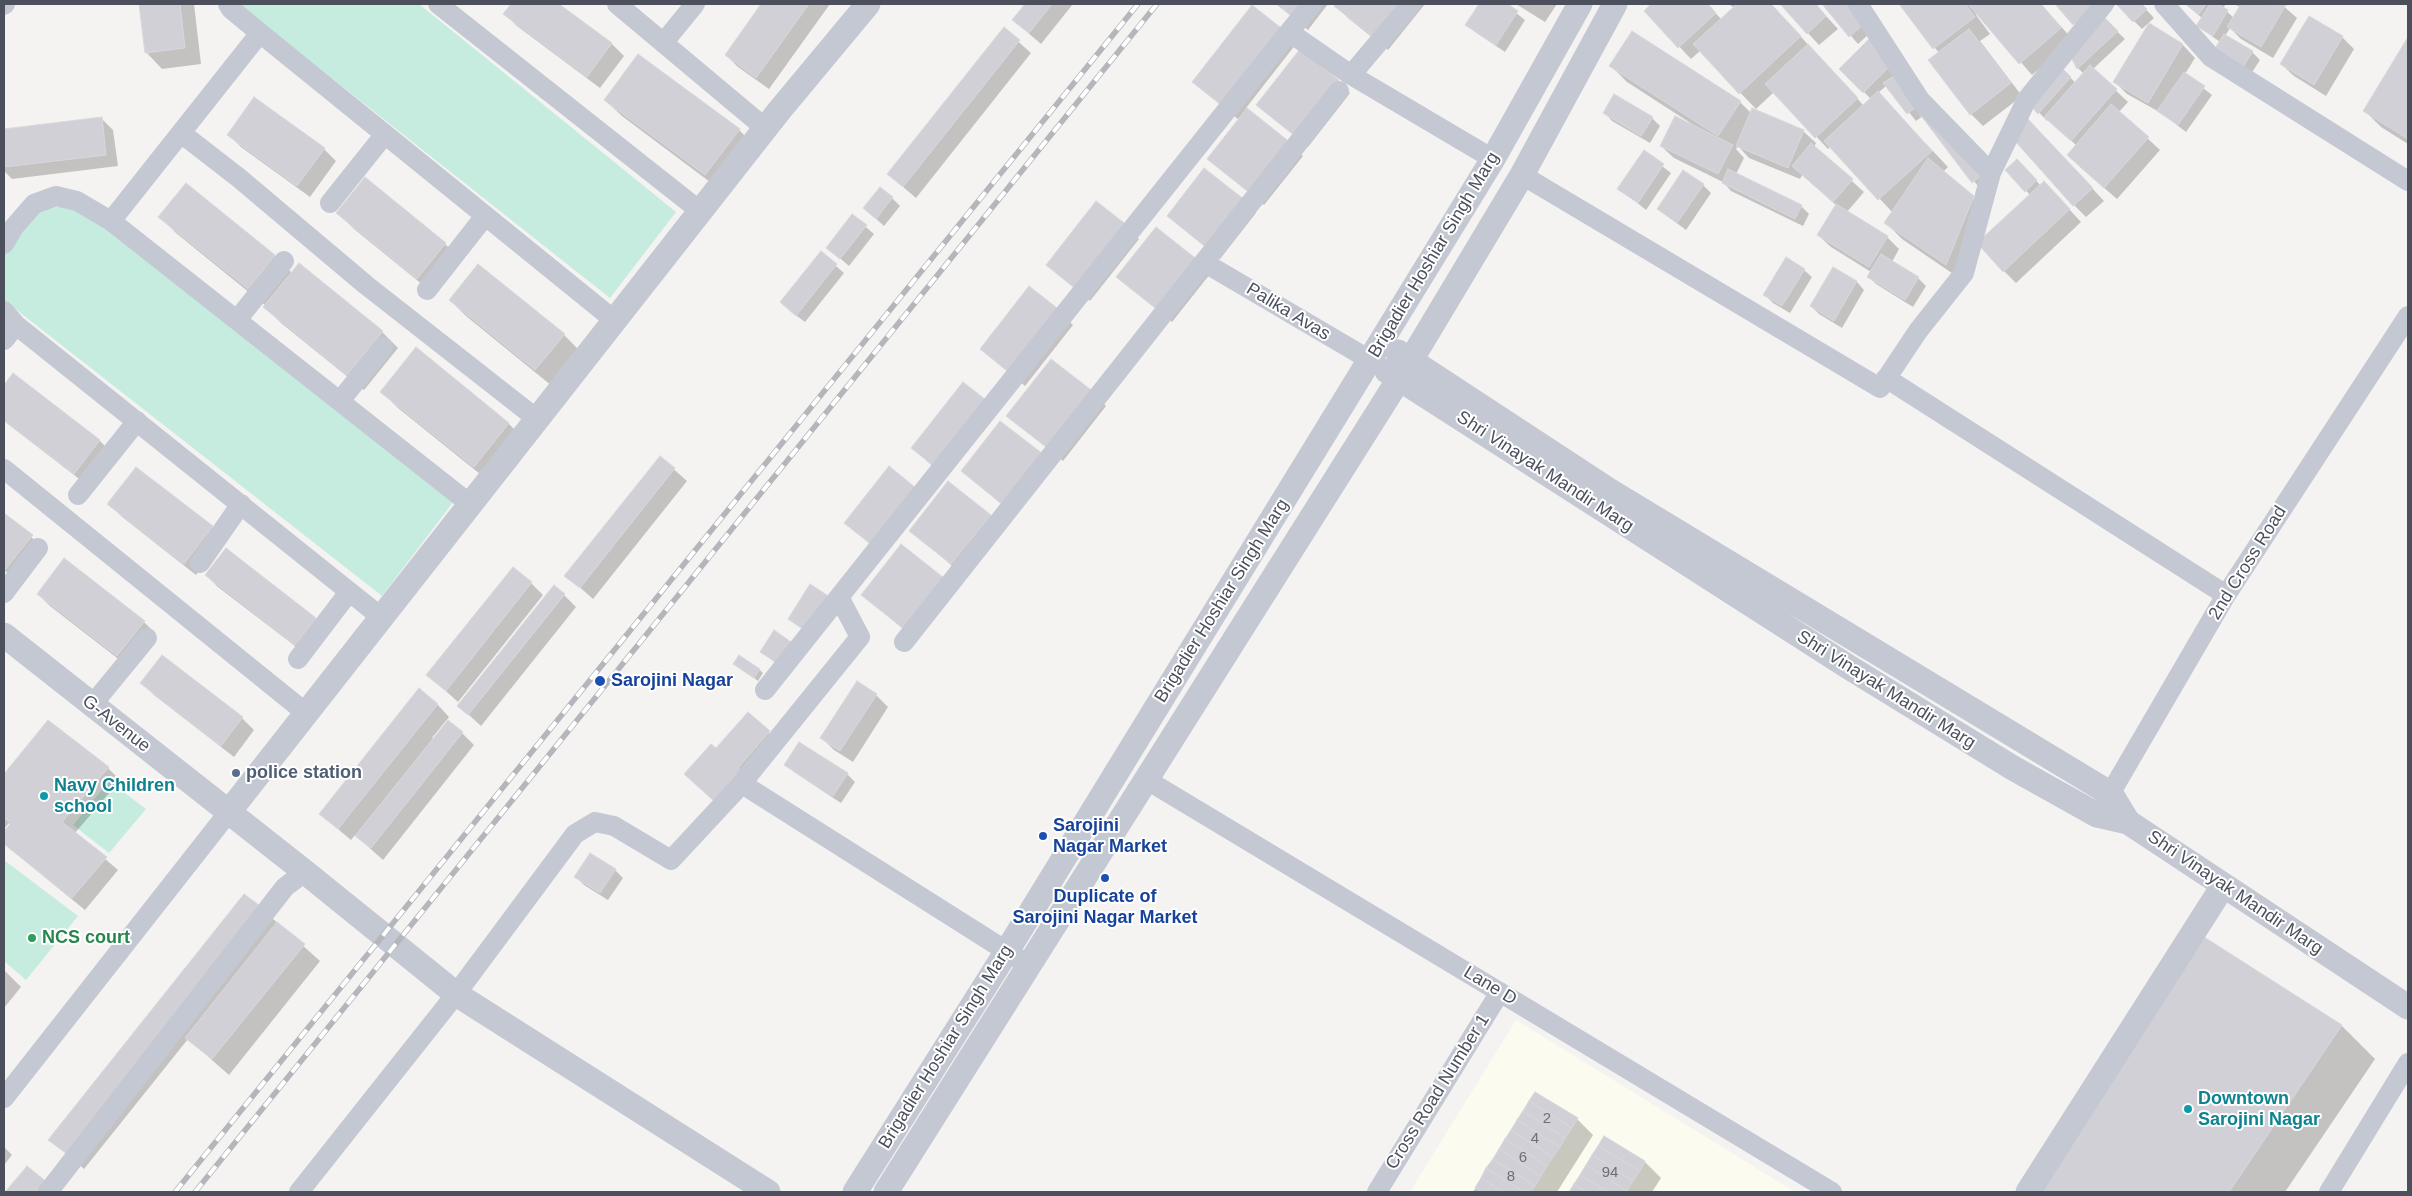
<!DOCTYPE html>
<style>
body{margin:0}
#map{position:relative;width:2412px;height:1196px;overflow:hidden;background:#f4f3f2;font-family:Arial,sans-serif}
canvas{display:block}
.frame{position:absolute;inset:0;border:5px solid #4c505d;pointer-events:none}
</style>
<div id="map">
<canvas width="2412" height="1196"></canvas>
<div class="frame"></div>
</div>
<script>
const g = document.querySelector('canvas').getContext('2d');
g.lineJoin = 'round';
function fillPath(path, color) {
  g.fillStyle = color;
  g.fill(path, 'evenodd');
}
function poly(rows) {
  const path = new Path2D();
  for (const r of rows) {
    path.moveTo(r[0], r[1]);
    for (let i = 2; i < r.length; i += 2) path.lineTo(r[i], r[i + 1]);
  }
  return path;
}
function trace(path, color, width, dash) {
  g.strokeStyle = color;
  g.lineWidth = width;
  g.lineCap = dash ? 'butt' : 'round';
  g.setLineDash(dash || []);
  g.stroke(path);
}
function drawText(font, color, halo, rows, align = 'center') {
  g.font = font + ' Arial,sans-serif';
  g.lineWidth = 4;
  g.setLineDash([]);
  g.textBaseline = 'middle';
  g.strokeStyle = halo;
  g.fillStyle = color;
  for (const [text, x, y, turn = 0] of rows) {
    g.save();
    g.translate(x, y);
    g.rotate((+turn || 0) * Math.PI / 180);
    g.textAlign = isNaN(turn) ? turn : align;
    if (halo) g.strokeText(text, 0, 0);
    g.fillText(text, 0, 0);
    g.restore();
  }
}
fillPath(poly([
 [1516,1020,1795,1192,1410,1192]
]), '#fbfbef');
fillPath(poly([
 [238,4,419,4,676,212,610,298],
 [77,205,454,501,382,596,4,300,5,253,40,209],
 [109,781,146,809,109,853,73,825],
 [4,860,78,916,26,980,4,961]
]), '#c6ecdf');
fillPath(poly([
 [140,4,194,4,201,64,162,69,146,52],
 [513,4,557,4,612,44,624,56,600,88,517,26,505,14],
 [763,4,830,4,769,89,738,67,726,55],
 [1026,4,1073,4,1041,44,1013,20],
 [1276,4,1328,4,1308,30],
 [1338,4,1425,4,1388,50,1348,18,1336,6],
 [1480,4,1505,4,1525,20,1505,52,1475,32,1467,25],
 [1516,4,1557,4,1545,22],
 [1653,4,1707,4,1722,20,1734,8,1729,4,1771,4,1864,106,1871,99,1841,69,1873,37,1990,183,1981,190,1923,116,1916,121,1887,85,1878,93,1948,167,1943,172,1989,213,1962,280,1902,239,1885,222,1892,212,1831,146,1828,149,1774,92,1756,109,1700,51,1691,59,1646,11],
 [1781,4,1815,4,1838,29,1819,45],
 [1824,4,1848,4,1870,33,1858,44],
 [1901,4,2041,4,2073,40,2032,75,1978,13,1976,15,1990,34,1980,41,2022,96,1983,126,1971,114,1939,53],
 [2057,4,2113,4,2115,5,2086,36],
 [2117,4,2141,4,2154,18,2142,29],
 [2185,4,2226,4,2223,8,2234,18,2240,7,2234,4,2281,4,2297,18,2273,58,2241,39,2230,28,2225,36,2252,52,2260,60,2251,74,2220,42,2198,26,2202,18],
 [1252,7,1296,44,1246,108,1303,156,1264,205,1208,159,1239,120,1193,82],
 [2105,20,2125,39,2093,69,2128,102,2119,112,2160,150,2117,199,2080,167,2076,145,2048,119,2047,121,2033,106,2062,70,2076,83,2084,74,2078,68,2071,56],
 [2149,25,2183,45,2195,58,2185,74,2212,95,2186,132,2161,113,2127,94,2115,82],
 [1004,29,1031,53,916,198,888,174],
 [2342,37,2354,49,2326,96,2294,76,2281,64],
 [2408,40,2408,144,2381,127,2365,111],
 [1611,66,1740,102,1751,113,1803,131,1816,143,1814,147,1864,192,1847,212,1887,237,1899,249,1892,262,1918,278,1926,286,1913,307,1876,284,1868,276,1871,272,1831,247,1818,235,1837,206,1802,175,1800,179,1749,158,1738,146,1736,149,1744,158,1736,174,1801,206,1809,214,1803,226,1731,191,1723,182,1674,158,1661,146,1692,124,1627,82],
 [1338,81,1350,93,1308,147,1258,105],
 [605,100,739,130,755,146,722,191,622,116],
 [1605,113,1652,118,1660,126,1650,143,1612,121],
 [101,118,113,130,118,166,12,179,4,171,4,130],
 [2038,130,2104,201,2086,217,2074,205],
 [229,135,324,149,336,161,310,197,241,147],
 [1644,152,1671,173,1646,210,1619,188],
 [2025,168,2041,186,2056,195,2081,222,2016,283,2004,271,2031,196,2007,170],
 [365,179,445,244,461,260,434,294,354,229,338,213],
 [186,184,275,256,292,273,382,332,398,348,364,390,281,323,265,307,266,306,176,233,160,217],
 [1703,185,1711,193,1686,230,1658,209],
 [892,198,900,206,884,226,864,208],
 [1244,201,1256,213,1220,259,1168,216],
 [853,216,874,234,849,266,827,247],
 [1127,227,1139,239,1090,301,1048,265],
 [821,253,844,273,805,322,789,310],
 [1834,269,1857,282,1864,290,1842,328,1819,314,1811,306],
 [1804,270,1812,277,1790,313,1773,303,1765,295],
 [1210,274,1172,322,1118,277],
 [450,300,564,335,580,351,552,386,466,316],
 [1061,313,1073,325,1025,386,982,349],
 [416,349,509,424,525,440,490,482,398,408,382,392],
 [13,375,100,441,112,453,87,485,4,421,4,387],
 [963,384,946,478,912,448],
 [1094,394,1106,406,1063,461,1008,416],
 [1042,455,1016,516,962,471],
 [660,457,687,481,593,599,566,575],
 [889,468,884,556,845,523],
 [109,504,212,527,224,539,196,575,121,516],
 [4,514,44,548,18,582,4,570],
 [990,516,1002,528,964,576,910,530],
 [901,546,916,640,863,595],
 [226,550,315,619,327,631,308,656,218,587,206,575],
 [531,583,543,595,458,702,428,675],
 [38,594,144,622,156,634,130,668,50,606],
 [564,595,576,607,481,726,459,706],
 [774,632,785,670,761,652],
 [162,657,242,718,254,730,234,757,154,695,142,683],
 [735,664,760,670,763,673,758,681],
 [876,695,888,707,853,762,834,750,822,738],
 [437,704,449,717,432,738,434,739,462,733,474,745,383,860,355,835,351,840,320,814],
 [748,714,781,744,749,781,716,750],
 [48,721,108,768,120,780,75,833,118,870,85,910,4,844,4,833,11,825,9,823,4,829,4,776],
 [786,765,847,774,855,782,841,803,794,772],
 [615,870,623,878,608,900,584,885,576,877],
 [262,909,320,961,229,1075,188,1039,84,1169,50,1139],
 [2202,937,2342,1026,2375,1059,2285,1192,2038,1192],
 [4,970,21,987,4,1008],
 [1536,1093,1577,1119,1593,1135,1557,1192,1473,1192],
 [1605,1137,1645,1162,1661,1178,1652,1192,1571,1192],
 [4,1147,12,1155,4,1165]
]), '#0003');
const building = poly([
 [139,4,180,4,185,48,145,53,139,4],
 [511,4,559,4,612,43,587,77,503,14,511,4],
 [761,4,809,4,756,78,725,55,761,4],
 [1025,4,1052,4,1029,33,1012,20,1025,4],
 [1276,4,1307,4,1295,18,1276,4],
 [1336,4,1403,4,1376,39,1334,6,1336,4],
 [1479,4,1508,4,1518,11,1496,45,1465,25,1479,4],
 [1651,4,1708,4,1716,13,1678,48,1644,11,1651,4],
 [1737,4,1771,4,1801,36,1739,94,1693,44,1737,4],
 [1780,4,1816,4,1826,16,1807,34,1780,4],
 [1822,4,1847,4,1863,25,1849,37,1822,4],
 [1899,4,1965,4,1975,17,1933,49,1899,4],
 [1968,4,2041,4,2061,28,2019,64,1968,4],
 [2055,4,2093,4,2073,25,2055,4],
 [2116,4,2142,4,2147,9,2133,22,2116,4],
 [2186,4,2206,4,2199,14,2186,4],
 [2210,4,2218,4,2228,10,2213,36,2196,26,2210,4],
 [2241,4,2286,5,2261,47,2227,27,2241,4],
 [1252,5,1285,31,1225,108,1192,82,1252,5],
 [2309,16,2343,36,2314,85,2280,64,2309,16],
 [2105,18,2118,31,2077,69,2070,55,2105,18],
 [2149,23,2183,44,2148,103,2113,82,2149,23],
 [1004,27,1020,40,903,187,887,174,1004,27],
 [1969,29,2011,83,1970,115,1928,60,1969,29],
 [1632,31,1741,101,1718,136,1609,66,1632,31],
 [2224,34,2253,51,2243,67,2214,50,2224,34],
 [1873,35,1890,66,1863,93,1839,69,1873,35],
 [2408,37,2408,139,2363,111,2408,37],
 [1808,44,1858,98,1815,138,1765,84,1808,44],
 [1300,49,1339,80,1295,136,1256,105,1300,49],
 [638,54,740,129,705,175,604,100,638,54],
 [2090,65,2117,89,2071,141,2044,117,2090,65],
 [2062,68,2071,77,2038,114,2031,106,2062,68],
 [2184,72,2205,86,2178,125,2157,111,2184,72],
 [1897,74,1919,105,1907,114,1883,83,1897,74],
 [1878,91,1932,151,1878,200,1824,141,1878,91],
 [1614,94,1653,117,1641,136,1603,113,1614,94],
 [254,97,325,148,297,186,227,135,254,97],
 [2111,104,2149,137,2104,188,2067,155,2111,104],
 [1247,108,1291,143,1251,194,1207,159,1247,108],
 [1752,108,1804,130,1788,168,1736,146,1752,108],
 [1919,113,1983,174,1972,183,1919,113],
 [1675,116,1733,145,1718,174,1660,146,1675,116],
 [102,117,106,155,4,167,4,129,102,117],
 [2026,117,2093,188,2073,206,2015,141,2026,117],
 [1811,143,1853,179,1833,202,1792,166,1811,143],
 [1644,150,1664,164,1638,203,1617,189,1644,150],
 [1928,158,1974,196,1946,265,1884,223,1928,158],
 [2017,159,2037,180,2025,192,2005,170,2017,159],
 [1204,168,1245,200,1207,248,1167,216,1204,168],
 [1728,169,1802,205,1795,219,1722,183,1728,169],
 [1683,170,1704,184,1677,223,1657,209,1683,170],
 [365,177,446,243,417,279,336,213,365,177],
 [2044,181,2070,209,2003,272,1977,243,2044,181],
 [186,183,275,255,248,289,158,217,186,183],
 [880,187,893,197,876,219,863,208,880,187],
 [1096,201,1128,226,1077,290,1046,265,1096,201],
 [1836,204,1888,236,1869,267,1817,235,1836,204],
 [852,214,867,225,840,259,826,248,852,214],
 [1156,227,1199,261,1159,311,1116,277,1156,227],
 [821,251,837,264,796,316,780,302,821,251],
 [1881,254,1919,277,1905,300,1867,277,1881,254],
 [1786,257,1805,269,1782,306,1763,295,1786,257],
 [299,263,383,331,347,375,263,307,299,263],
 [478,264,565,334,535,370,449,300,478,264],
 [1833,267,1857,281,1834,321,1810,306,1833,267],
 [1029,286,1062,312,1012,375,980,349,1029,286],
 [416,347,509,423,474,467,380,392,416,347],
 [1051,359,1095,393,1050,450,1006,416,1051,359],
 [13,373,100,440,74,474,4,420,4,385,13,373],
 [963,382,986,400,934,466,911,448,963,382],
 [1000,421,1043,454,1003,505,961,471,1000,421],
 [660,456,675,468,580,588,564,576,660,456],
 [889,466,916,488,872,545,844,523,889,466],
 [136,467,213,526,184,564,107,504,136,467],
 [948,481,991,515,951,564,909,531,948,481],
 [4,513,33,535,5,570,4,569,4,513],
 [901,544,944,578,904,629,861,595,901,544],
 [226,548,316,618,295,645,205,575,226,548],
 [64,558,145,621,117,656,37,594,64,558],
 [513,567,532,582,446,691,426,675,513,567],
 [810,584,830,597,807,632,788,619,810,584],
 [554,585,565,594,468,715,457,706,554,585],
 [774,630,791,642,777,663,760,652,774,630],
 [162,655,243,717,221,746,140,683,162,655],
 [739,655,760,669,754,678,733,664,739,655],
 [857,681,877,694,840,751,820,738,857,681],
 [419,688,438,704,338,829,319,814,419,688],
 [748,712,770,731,738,768,742,772,715,802,684,774,711,744,716,748,748,712],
 [48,720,109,767,62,822,107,857,72,898,4,844,4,831,11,823,4,818,4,774,48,720],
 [448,720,463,732,371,848,355,836,448,720],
 [799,742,848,773,833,796,784,765,799,742],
 [590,853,616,869,600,893,574,877,590,853],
 [244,894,263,908,67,1154,48,1140,244,894],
 [277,922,305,944,212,1059,185,1038,277,922],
 [2201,935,2342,1025,2229,1192,2036,1192,2201,935],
 [1535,1092,1578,1118,1572,1128,1529,1101,1535,1092],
 [1529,1101,1572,1128,1565,1138,1523,1111,1529,1101],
 [1523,1111,1565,1138,1560,1147,1517,1120,1523,1111],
 [1517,1120,1560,1147,1553,1157,1511,1130,1517,1120],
 [1511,1130,1553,1157,1547,1166,1505,1139,1511,1130],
 [1604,1136,1645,1161,1640,1171,1598,1146,1604,1136],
 [1505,1139,1547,1166,1541,1176,1499,1149,1505,1139],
 [1598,1146,1640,1171,1633,1181,1592,1155,1598,1146],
 [1499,1149,1541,1176,1535,1186,1493,1159,1499,1149],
 [1592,1155,1633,1181,1627,1191,1586,1165,1592,1155],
 [1493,1159,1535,1186,1531,1192,1524,1192,1486,1168,1493,1159],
 [1586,1165,1627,1191,1626,1192,1608,1192,1580,1175,1586,1165],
 [27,1166,48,1183,41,1192,5,1192,27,1166],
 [1486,1168,1524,1192,1503,1192,1481,1178,1486,1168],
 [1580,1175,1608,1192,1587,1192,1574,1184,1580,1175],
 [1481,1178,1503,1192,1482,1192,1475,1188,1481,1178],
 [1574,1184,1587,1192,1569,1192,1574,1184]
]);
fillPath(building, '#d0d0d6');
trace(building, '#d7d7dc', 1);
trace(poly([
 [228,4,231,9,260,33,614,320],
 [438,4,700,211],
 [617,4,765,128],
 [1858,4,1920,100,1991,173],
 [2164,4,2211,57,2408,181],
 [4,5,5,4],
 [1289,32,1312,4],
 [664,42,695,4],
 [1351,75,1411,4],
 [181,133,239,178,366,285,537,419],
 [1522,175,1880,388,1918,331,1964,273,1991,173,2027,99,2104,4],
 [330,203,385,134],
 [111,221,260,33],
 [4,244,14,227,34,204,56,196,77,201,111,221,470,504],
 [1205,263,1370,360],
 [427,290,485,216],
 [4,311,16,325,381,617],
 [237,320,284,261],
 [4,340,16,325],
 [1886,378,2226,595],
 [340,401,383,347],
 [4,469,306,713],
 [78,495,137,421],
 [200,563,241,504],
 [4,593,38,548],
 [904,642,1339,91],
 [298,659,349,592],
 [765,690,1289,32,1351,75,1493,159],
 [92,705,147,638],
 [1147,780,1832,1192],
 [738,788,860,637,839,597],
 [2103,806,2226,595,2408,316],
 [4,1098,228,813],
 [48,1192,285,887,305,872],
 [299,1192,456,994,575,834,595,822,614,826,671,860,738,788,742,785,747,787,1030,966],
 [1377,1192,1500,992],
 [2329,1192,2408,1063]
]), '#c4c8d2', 20);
trace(poly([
 [1398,352,1610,491,2111,794,2128,822],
 [1387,371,1847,666,2013,768,2097,815,2128,822,2408,1007],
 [4,635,305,872,456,994,768,1192],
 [228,813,779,111,868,4],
 [855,1192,1007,951,1493,159,1580,4],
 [886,1192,1411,360,1522,175,1615,4],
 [2028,1192,2223,886]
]), '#c4c8d2', 25);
const rail = poly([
 [175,1192,1138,4],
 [195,1192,1157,4]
]);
trace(rail, '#b5b6bb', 5.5);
trace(rail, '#fff', 4, [11]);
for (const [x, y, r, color] of [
 [600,681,6,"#1a4fb4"],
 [236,773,5,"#5c6f8a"],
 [44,796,5,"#0f9aa8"],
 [1043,836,5,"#1a4fb4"],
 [1105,878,5,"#1a4fb4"],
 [32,938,5,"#2e9e5b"],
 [2188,1109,5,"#0f9aa8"]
]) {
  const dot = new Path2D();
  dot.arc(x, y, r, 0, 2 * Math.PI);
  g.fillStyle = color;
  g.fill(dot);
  trace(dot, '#fff', 2);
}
drawText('15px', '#6d707b', null, [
 ["2",1547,1119],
 ["4",1535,1139],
 ["6",1523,1158],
 ["94",1610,1173],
 ["8",1511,1177]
]);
drawText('18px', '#4c505d', '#fff', [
 ["Brigadier Hoshiar Singh Marg",1434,255,-59],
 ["Palika Avas",1288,312,31],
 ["Shri Vinayak Mandir Marg",1545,472,33],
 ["2nd Cross Road",2248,563,-58],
 ["Brigadier Hoshiar Singh Marg",1222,601,-58],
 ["Shri Vinayak Mandir Marg",1886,690,32],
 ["G-Avenue",116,724,38],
 ["Shri Vinayak Mandir Marg",2235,893,34],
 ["Lane D",1490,986,31],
 ["Brigadier Hoshiar Singh Marg",946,1047,-58],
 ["Cross Road Number 1",1438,1092,-58]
]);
drawText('bold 18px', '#164399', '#fff', [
 ["Sarojini Nagar",611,681],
 ["Sarojini",1053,826],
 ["Nagar Market",1053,847],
 ["Duplicate of",1105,897,"center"],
 ["Sarojini Nagar Market",1105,918,"center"]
], 'left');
drawText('bold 18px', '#4e5e75', '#fff', [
 ["police station",246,773]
], 'left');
drawText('bold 18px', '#0d838f', '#fff', [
 ["Navy Children",54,786],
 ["school",54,807],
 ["Downtown",2198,1099],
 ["Sarojini Nagar",2198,1120]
], 'left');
drawText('bold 18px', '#27864d', '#fff', [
 ["NCS court",42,938]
], 'left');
</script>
